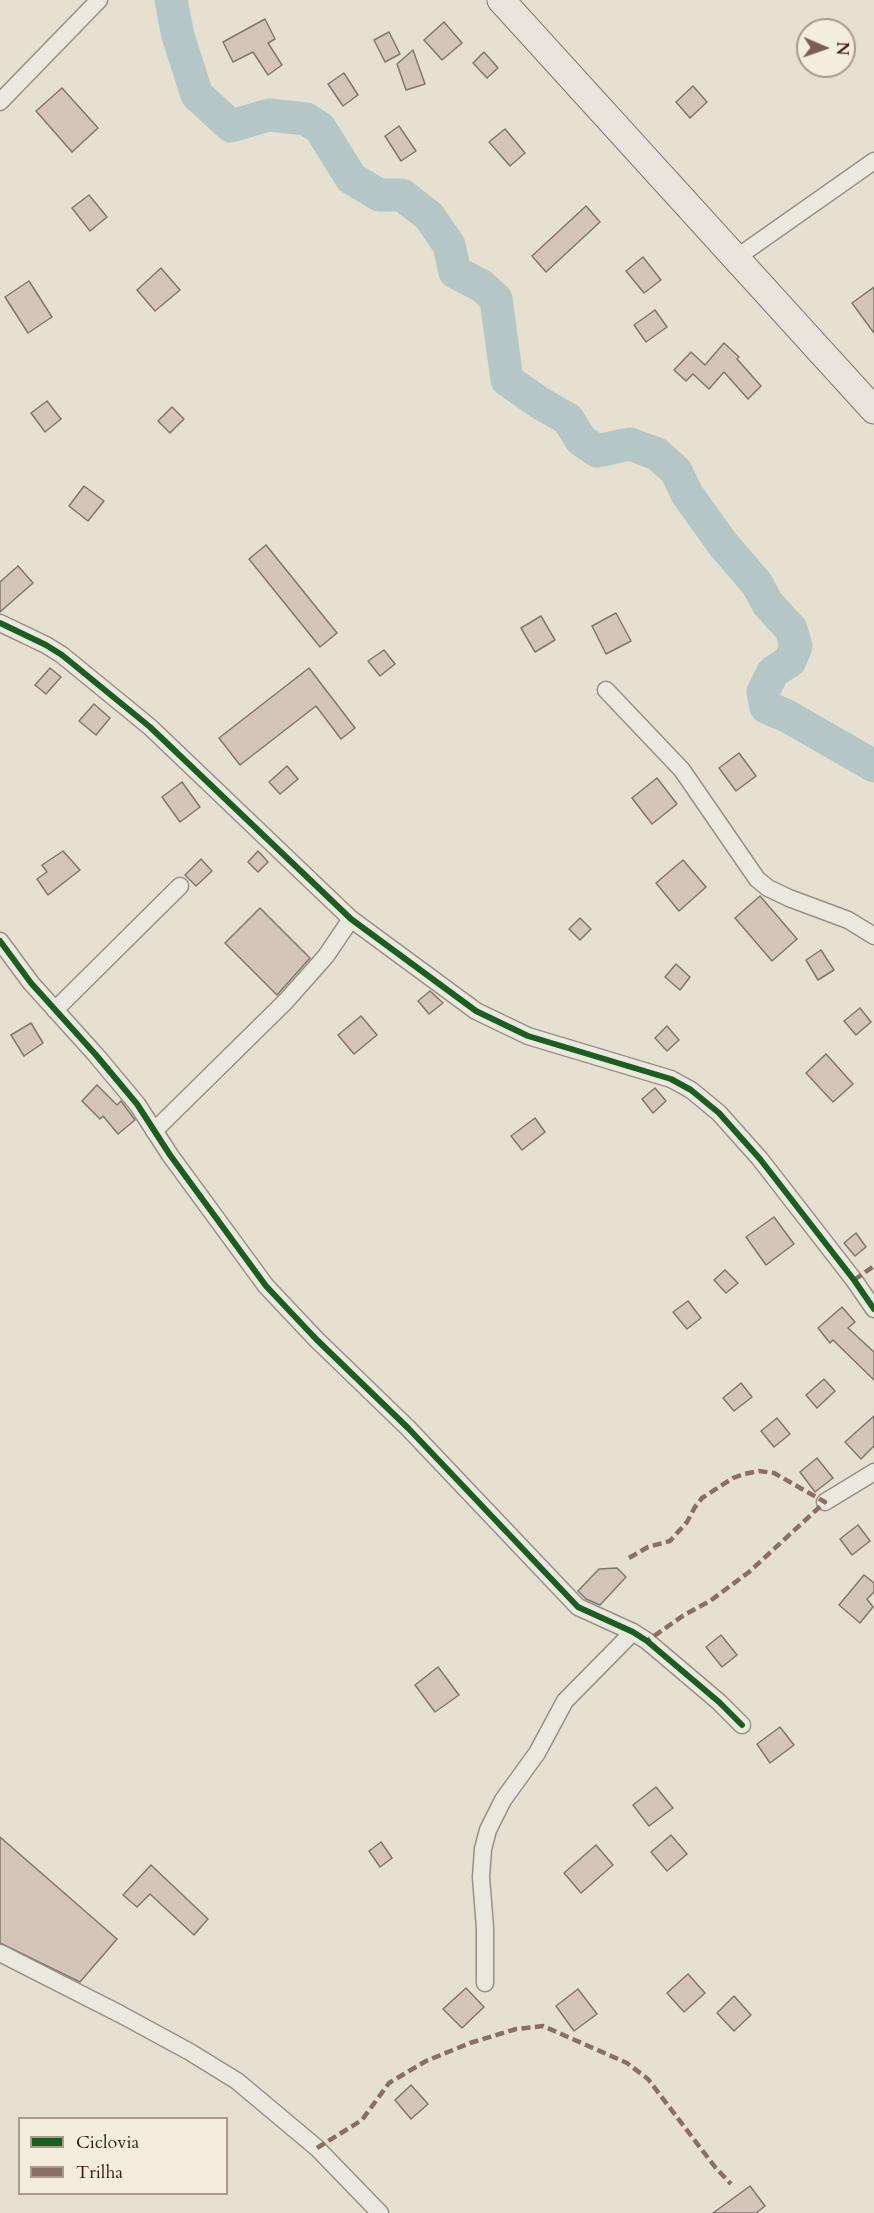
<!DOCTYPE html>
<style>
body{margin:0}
#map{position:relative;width:874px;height:2213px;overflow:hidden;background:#e6e0d0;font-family:Cardo,serif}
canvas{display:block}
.legend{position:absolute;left:18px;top:2117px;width:210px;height:78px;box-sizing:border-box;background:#f4eddb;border:2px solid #a99a8a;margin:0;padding:8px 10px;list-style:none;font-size:18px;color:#391d11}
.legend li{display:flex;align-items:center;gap:12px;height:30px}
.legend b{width:30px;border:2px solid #a99a8a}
.north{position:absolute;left:796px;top:18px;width:60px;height:60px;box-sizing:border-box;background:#f4eddb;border:2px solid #a99a8a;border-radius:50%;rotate:92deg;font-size:16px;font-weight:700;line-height:24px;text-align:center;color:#391d11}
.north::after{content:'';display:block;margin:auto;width:21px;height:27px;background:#766154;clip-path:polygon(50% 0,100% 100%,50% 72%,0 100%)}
</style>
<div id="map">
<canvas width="874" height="2213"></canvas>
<ul class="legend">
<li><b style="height:8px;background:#1b5e20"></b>Ciclovia</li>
<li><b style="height:8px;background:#8d6e63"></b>Trilha</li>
</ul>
<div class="north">N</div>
</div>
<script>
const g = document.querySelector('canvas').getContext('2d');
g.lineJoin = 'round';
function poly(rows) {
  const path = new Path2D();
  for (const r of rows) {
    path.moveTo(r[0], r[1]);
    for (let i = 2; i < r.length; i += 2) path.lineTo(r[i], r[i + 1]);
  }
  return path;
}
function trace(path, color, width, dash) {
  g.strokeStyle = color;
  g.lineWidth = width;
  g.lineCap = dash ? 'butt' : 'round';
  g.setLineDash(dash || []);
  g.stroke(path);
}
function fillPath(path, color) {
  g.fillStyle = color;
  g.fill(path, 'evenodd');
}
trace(poly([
 [171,0,178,36,197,95,231,126,269,115,306,119,320,128,351,178,379,195,402,195,429,216,449,245,455,272,482,286,496,299,507,380,540,403,568,419,581,440,597,451,630,444,657,454,676,471,687,494,722,543,757,584,768,604,791,629,796,646,790,661,773,672,763,692,766,707,787,716,874,766]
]), '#b4c6c5', 33);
const building = poly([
 [265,19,275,39,268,43,282,65,268,75,253,52,233,62,223,42,265,19],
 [444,22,462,43,442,60,424,40,444,22],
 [389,32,400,54,385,62,374,40,389,32],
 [413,50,425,84,406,90,397,64,413,50],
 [484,52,498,68,487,78,473,63,484,52],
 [344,73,358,95,343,106,328,84,344,73],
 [693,86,707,102,690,118,676,102,693,86],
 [62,88,98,128,72,152,36,111,62,88],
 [399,126,416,151,401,161,385,136,399,126],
 [505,129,525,153,510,166,489,142,505,129],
 [89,195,107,217,90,231,72,208,89,195],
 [586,206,600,222,546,272,532,256,586,206],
 [643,257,661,280,644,293,626,271,643,257],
 [161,268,180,290,155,311,137,290,161,268],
 [29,281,52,317,28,333,5,297,29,281],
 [874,287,874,333,852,303,874,287],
 [655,310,667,327,646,342,634,325,655,310],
 [724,343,739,357,737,359,761,386,748,399,724,372,709,389,693,374,686,381,674,370,691,352,705,365,724,343],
 [47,401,61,419,45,432,31,413,47,401],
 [172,407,184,419,170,433,158,421,172,407],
 [84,486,104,501,88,521,69,506,84,486],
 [266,545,337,633,320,647,249,559,266,545],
 [18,566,33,583,0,612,0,582,18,566],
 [616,613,631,641,606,654,592,626,616,613],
 [541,616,555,640,535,652,521,628,541,616],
 [384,650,395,664,380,676,368,661,384,650],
 [50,668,61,677,46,694,35,685,50,668],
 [309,668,355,728,341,739,316,706,240,765,219,738,309,668],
 [94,704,110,718,96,735,79,721,94,704],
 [739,753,756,776,736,791,719,768,739,753],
 [287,766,298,779,280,794,269,782,287,766],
 [657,778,677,804,652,824,632,798,657,778],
 [182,782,200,807,180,822,162,797,182,782],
 [63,851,80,870,48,895,37,879,47,872,42,865,63,851],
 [258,851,268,862,258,872,248,862,258,851],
 [201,859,212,871,196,886,185,875,201,859],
 [683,860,706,887,679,911,656,883,683,860],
 [760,896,797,939,772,961,735,918,760,896],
 [260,908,310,958,277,995,225,943,260,908],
 [580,918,591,929,580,940,569,929,580,918],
 [821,950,834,970,818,980,806,960,821,950],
 [676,964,690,977,680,990,665,977,676,964],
 [430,991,443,1003,429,1014,418,1001,430,991],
 [860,1008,871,1022,856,1035,844,1021,860,1008],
 [361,1016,377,1035,354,1054,338,1035,361,1016],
 [31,1023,43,1043,24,1056,11,1035,31,1023],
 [667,1026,679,1040,667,1051,655,1038,667,1026],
 [826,1054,853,1084,833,1102,806,1073,826,1054],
 [97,1085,117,1105,121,1101,135,1120,118,1134,103,1116,100,1119,82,1101,97,1085],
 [655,1088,666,1101,653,1113,642,1099,655,1088],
 [535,1118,545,1132,522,1150,511,1136,535,1118],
 [774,1217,794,1244,766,1265,746,1237,774,1217],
 [856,1233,866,1247,855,1256,844,1243,856,1233],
 [725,1270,738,1283,726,1293,714,1280,725,1270],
 [688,1301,701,1318,687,1329,673,1312,688,1301],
 [842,1307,855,1322,848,1328,874,1352,874,1380,833,1340,830,1343,818,1328,842,1307],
 [824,1379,835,1391,817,1408,806,1395,824,1379],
 [741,1383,752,1397,734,1411,723,1398,741,1383],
 [874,1416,874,1446,861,1459,845,1442,874,1416],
 [777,1418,790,1434,774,1447,761,1431,777,1418],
 [817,1458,833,1478,815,1492,800,1472,817,1458],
 [858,1525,870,1541,852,1555,840,1539,858,1525],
 [617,1568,626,1577,600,1605,586,1599,578,1591,599,1569,617,1568],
 [864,1575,874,1583,874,1592,867,1599,873,1607,860,1623,839,1605,864,1575],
 [721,1635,737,1655,722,1667,706,1647,721,1635],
 [438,1667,459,1695,435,1712,415,1685,438,1667],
 [780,1727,794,1745,770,1763,757,1744,780,1727],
 [656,1787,673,1808,649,1826,633,1805,656,1787],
 [671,1835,687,1854,667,1871,651,1852,671,1835],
 [0,1837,117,1939,80,1982,0,1943,0,1837],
 [381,1842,392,1858,380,1867,369,1851,381,1842],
 [596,1845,613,1865,581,1893,564,1873,596,1845],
 [151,1865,208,1919,194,1935,150,1894,137,1907,123,1895,151,1865],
 [688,1974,705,1993,684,2012,667,1993,688,1974],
 [466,1988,484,2007,462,2028,443,2009,466,1988],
 [578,1989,597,2014,574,2031,556,2006,578,1989],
 [734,1996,751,2015,734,2031,717,2013,734,1996],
 [411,2085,428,2104,411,2119,395,2100,411,2085],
 [750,2186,765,2206,756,2213,713,2213,750,2186]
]);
fillPath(building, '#d4c5ba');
trace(building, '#80786e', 1.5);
const minor = poly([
 [0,102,99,0],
 [736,258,874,161],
 [0,623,46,645,62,655,150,727,351,919,476,1011,528,1036,671,1079,691,1090,719,1113,760,1159,854,1280,874,1309],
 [606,690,682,770,757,879,768,888,789,898,848,920,874,936],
 [0,941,31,983,96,1055,137,1104,170,1155,266,1286,316,1339,408,1428,578,1607,633,1632,647,1641,719,1702,742,1725],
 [55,1010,180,886],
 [154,1131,286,1001,326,956,351,919],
 [825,1502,874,1472],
 [0,1953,120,2014,190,2052,237,2081,317,2148,380,2213],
 [485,1983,485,1928,481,1877,483,1849,488,1830,503,1800,537,1753,565,1701,633,1632]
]);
const primary = poly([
 [501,0,874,410]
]);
trace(minor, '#989187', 19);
trace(primary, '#80786e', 29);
trace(minor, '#ebe8e0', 16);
trace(primary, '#e8e4db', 27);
trace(poly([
 [854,1280,874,1266],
 [629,1558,648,1547,670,1541,687,1522,695,1507,702,1498,733,1478,744,1474,759,1471,774,1473,825,1502,749,1572,710,1601,684,1615,647,1641],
 [317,2148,362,2120,389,2083,426,2061,470,2043,516,2029,543,2026,627,2063,648,2079,715,2167,731,2184]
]), '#8d6e63', 4.5, [9, 4.5]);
trace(poly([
 [0,623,46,645,62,655,150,727,351,919,476,1011,528,1036,671,1079,691,1090,719,1113,760,1159,854,1280,874,1309],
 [0,941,31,983,96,1055,137,1104,170,1155,266,1286,316,1339,408,1428,578,1607,633,1632,647,1641,719,1702,742,1725]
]), '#1b5e20', 6);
</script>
